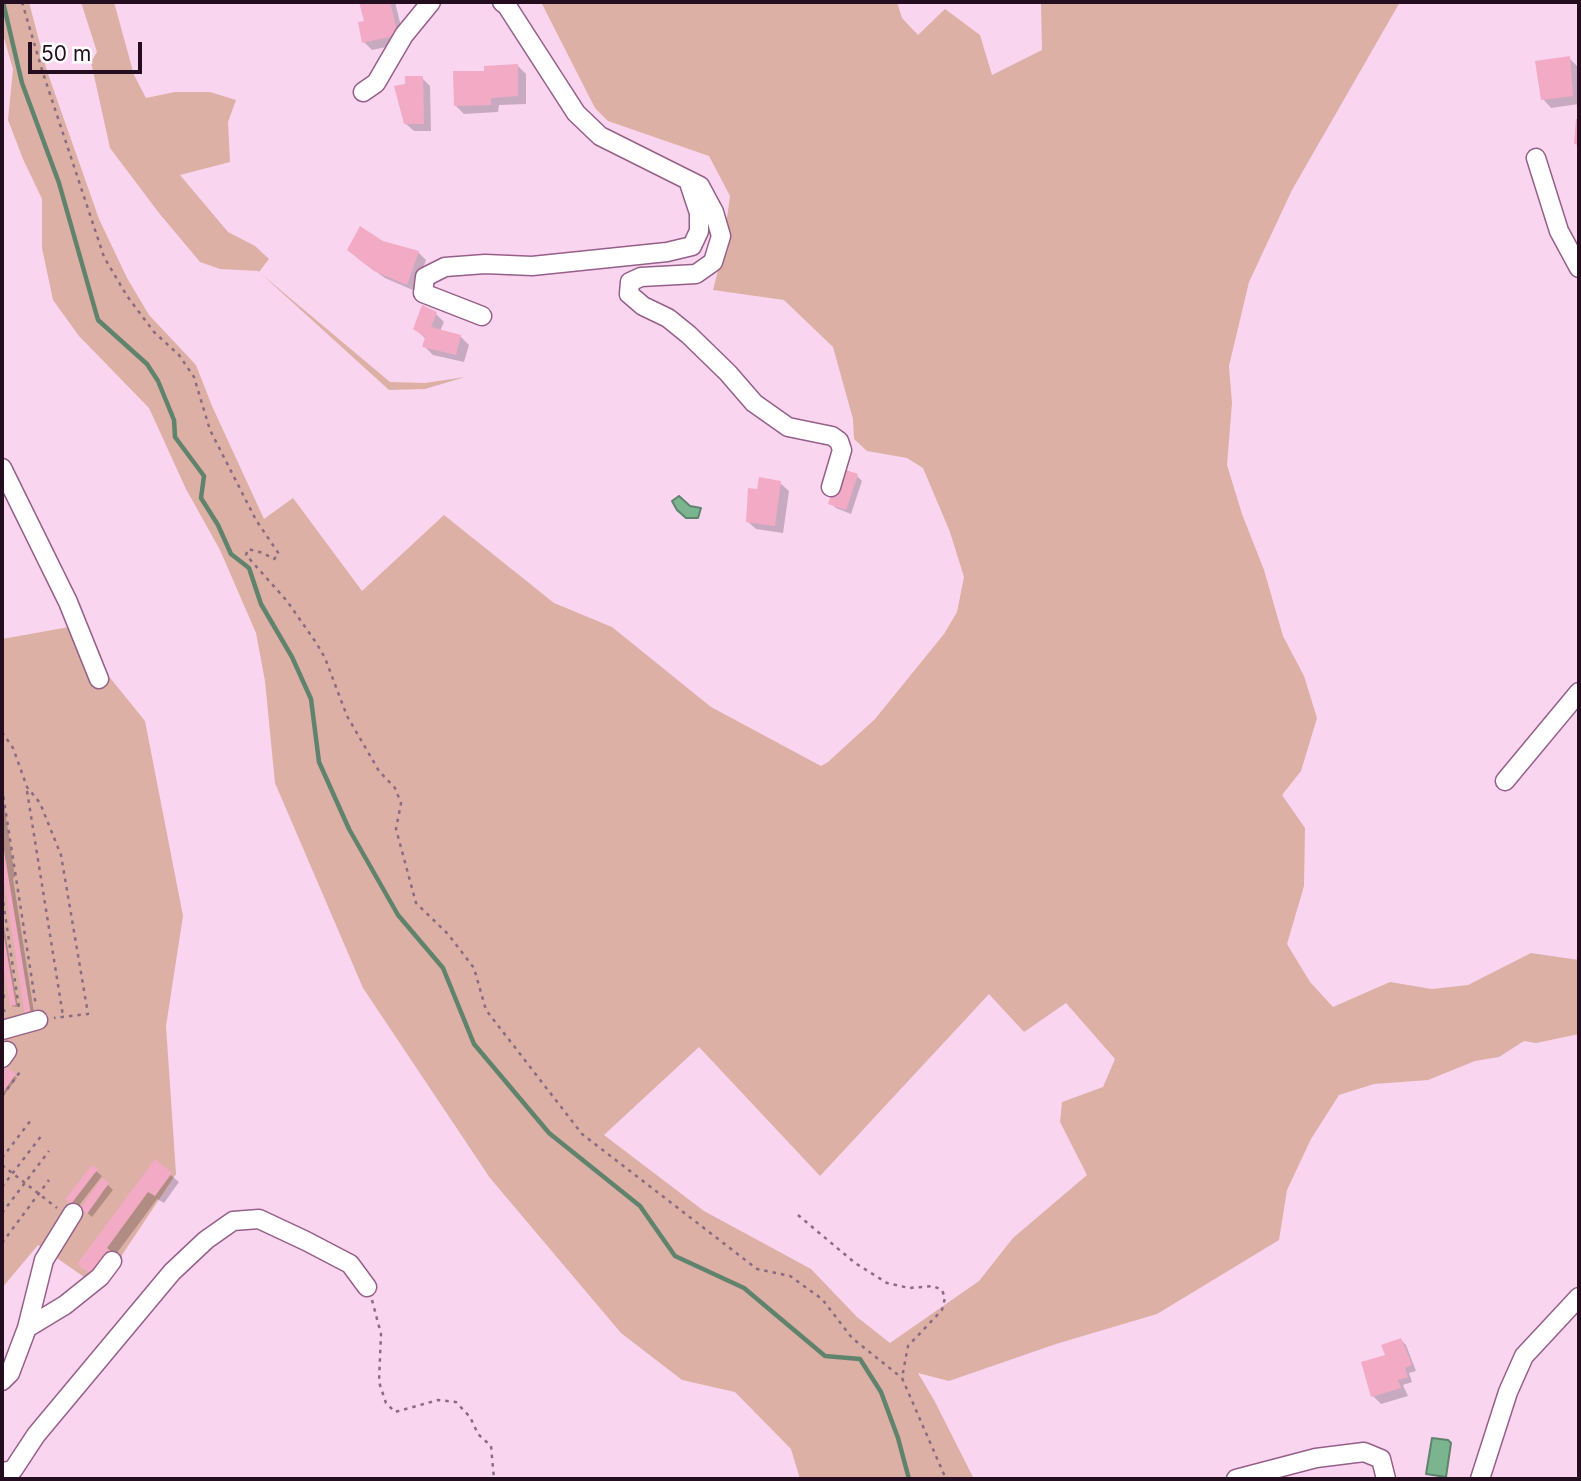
<!DOCTYPE html>
<style>
body{margin:0}
#map{position:relative;width:1581px;height:1481px;overflow:hidden;background:#fad5f0;font-family:Inter,sans-serif}
canvas{display:block}
.frame{position:absolute;inset:0;border:4px solid #230d1e;pointer-events:none}
.scale{position:absolute;left:28px;top:42px;width:114px;height:32px;box-sizing:border-box;border:4px solid #230d1e;border-top:0;padding-left:9px;font-size:21px;line-height:24px;white-space:nowrap;color:#230d1e;-webkit-text-stroke:5px #fff;paint-order:stroke}
</style>
<div id="map">
<canvas width="1581" height="1481"></canvas>
<div class="frame"></div>
<div class="scale">50 m</div>
</div>
<script>
const g = document.querySelector('canvas').getContext('2d');
g.lineJoin = 'round';
function fillPath(path, color) {
  g.fillStyle = color;
  g.fill(path, 'evenodd');
}
function poly(rows) {
  const path = new Path2D();
  for (const r of rows) {
    path.moveTo(r[0], r[1]);
    for (let i = 2; i < r.length; i += 2) path.lineTo(r[i], r[i + 1]);
  }
  return path;
}
function trace(path, color, width, dash) {
  g.strokeStyle = color;
  g.lineWidth = width;
  g.lineCap = dash ? 'butt' : 'round';
  g.setLineDash(dash || []);
  g.stroke(path);
}
fillPath(poly([
 [2,2,29,2,47,71,99,219,127,278,149,315,196,365,212,406,264,519,293,498,362,591,444,515,554,603,612,627,711,707,821,766,828,762,875,719,944,634,957,612,964,577,950,532,923,468,907,458,867,451,854,439,853,419,833,347,784,300,713,290,722,255,730,196,709,156,608,121,595,108,541,2,897,2,902,18,918,35,945,9,980,35,992,75,1042,50,1041,2,1400,2,1292,190,1249,282,1229,366,1232,403,1227,465,1242,514,1264,570,1283,636,1304,676,1317,718,1301,771,1282,795,1305,828,1304,886,1287,944,1310,982,1333,1007,1390,982,1432,989,1468,985,1531,953,1579,960,1579,1034,1536,1043,1524,1041,1499,1057,1475,1061,1428,1080,1374,1084,1339,1095,1311,1139,1287,1190,1279,1240,1157,1314,1056,1344,949,1381,918,1373,934,1400,974,1479,800,1479,791,1449,735,1392,682,1380,621,1333,490,1178,363,988,275,783,265,681,256,633,220,550,186,489,149,408,79,336,53,300,42,248,42,199,23,159,8,120,13,69,2,31],
 [989,994,1024,1032,1066,1003,1115,1059,1103,1087,1062,1102,1060,1122,1087,1175,1013,1238,979,1281,890,1343,857,1317,811,1269,704,1211,604,1135,699,1047,820,1176],
 [81,2,114,2,134,75,146,98,175,92,210,92,236,100,228,122,230,162,180,175,228,232,255,246,269,259,259,272,390,382,425,383,465,377,425,389,389,390,258,271,220,269,200,262,159,213,110,148,91,62,97,52],
 [69,627,145,721,183,916,166,1026,176,1174,100,1288,38,1245,2,1288,2,639]
]), '#dcb0a4');
const water = poly([
 [679,496,690,506,701,508,698,518,686,518,677,510,672,501,679,496],
 [1432,1438,1448,1440,1451,1443,1446,1477,1426,1474,1432,1438]
]);
fillPath(water, '#7ab58f');
trace(water, '#60836d', 2);
fillPath(poly([
 [361,2,395,2,405,43,372,50,364,42,366,22],
 [1569,58,1577,66,1579,104,1551,108,1543,99],
 [518,66,526,74,526,104,499,105,498,112,464,114,455,105,486,73],
 [422,78,430,86,431,131,414,131,405,123,406,85],
 [418,252,426,260,415,291,385,278,357,258],
 [436,314,444,322,440,331,461,337,469,345,464,362,433,355,424,346,426,339,415,329],
 [857,476,862,481,851,514,836,508,830,503],
 [780,483,789,491,783,533,756,529,747,521,758,491],
 [2,790,15,877,13,878,35,1019,27,1015,2,856],
 [2,919,3,920,18,1007,11,1006,2,948],
 [8,1070,17,1078,2,1098,2,1077],
 [155,1162,179,1182,164,1203,157,1199,114,1257,87,1272],
 [96,1171,102,1176,77,1208,67,1199],
 [108,1185,113,1190,92,1217,83,1209],
 [1401,1340,1406,1345,1416,1371,1409,1373,1412,1382,1403,1385,1408,1396,1381,1404,1373,1396,1388,1356]
]), '#0003');
trace(poly([
 [3,2,22,83,59,183,98,320,147,364,158,381,174,420,175,437,204,476,201,498,218,525,231,554,249,568,261,604,292,657,311,699,319,762,349,829,398,915,443,968,474,1044,549,1133,640,1206,675,1256,744,1288,825,1356,860,1359,881,1392,898,1438,909,1479]
]), '#60836d', 4.5);
fillPath(poly([
 [359,2,390,2,398,35,362,43,358,22,364,21],
 [1570,56,1573,96,1541,100,1535,61],
 [518,64,518,96,491,98,491,105,454,106,453,71,484,71,484,66],
 [405,76,423,76,424,124,404,124,394,86,405,84],
 [1576,119,1579,119,1579,145,1574,144],
 [360,226,383,241,419,251,407,285,374,271,347,250],
 [422,305,437,312,431,327,461,335,456,355,422,347,425,337,413,329],
 [840,468,858,474,846,510,828,504],
 [759,477,781,481,775,526,746,522,748,488,757,489],
 [2,838,31,1015,25,1016,2,867],
 [2,926,16,1005,10,1006,2,958],
 [7,1067,16,1074,2,1094,2,1074],
 [155,1159,172,1173,155,1196,148,1192,107,1248,111,1251,93,1276,77,1264],
 [92,1165,98,1169,71,1204,65,1199],
 [102,1178,109,1183,87,1214,80,1209],
 [1401,1338,1412,1365,1405,1368,1408,1377,1398,1380,1401,1388,1371,1397,1361,1362,1385,1355,1381,1345]
]), '#f3aac5');
const minor = poly([
 [502,2,507,6,576,113,600,136,700,186,714,212,721,236,713,262,696,274,641,277,630,282,629,294,643,306,668,318,689,335,728,373,754,403,788,427,832,436,839,441,842,450,831,487],
 [363,92,376,83,404,35,431,2],
 [1536,158,1559,231,1579,268],
 [482,316,423,293,425,277,445,267,485,264,532,266,667,252,692,246,699,231,699,213,690,186],
 [2,468,68,602,99,679],
 [1505,781,1579,692],
 [2,1030,38,1020],
 [2,1058,7,1051],
 [27,1328,65,1305,100,1277,112,1261],
 [2,1381,10,1373,27,1328,44,1260,73,1213],
 [2,1472,13,1470,36,1435,172,1272,206,1240,233,1221,259,1219,306,1241,350,1264,367,1287],
 [1236,1479,1316,1458,1364,1452,1381,1459,1386,1479],
 [1480,1479,1508,1392,1524,1356,1579,1297]
]);
trace(minor, '#965f89', 21);
trace(poly([
 [22,2,42,70,104,257,127,296,154,332,179,355,194,377,210,430,256,520,279,554,274,559,263,553,248,549,246,555,287,601,317,644,325,658,347,716,379,771,395,788,401,803,396,829,416,903,448,934,474,968,486,1010,582,1134,757,1269,790,1276,822,1299,852,1338,902,1378],
 [2,732,13,748,27,787,40,803,61,855,88,1014,54,1018],
 [2,788,36,1006],
 [27,791,63,1016],
 [2,894,19,1008],
 [2,986,4,998,2,999],
 [2,1011,9,1010],
 [2,1096,20,1072],
 [2,1128,3,1126],
 [2,1158,31,1120],
 [2,1165,57,1208],
 [2,1187,42,1135],
 [2,1213,49,1151],
 [798,1215,855,1263,887,1283,909,1288,933,1286,942,1290,945,1298,942,1310,908,1346,902,1378,946,1479],
 [2,1243,49,1180],
 [372,1300,381,1334,379,1382,386,1403,395,1412,438,1400,456,1402,470,1417,478,1434,491,1446,494,1479]
]), '#896c82', 2.5, [3.5, 5]);
trace(minor, '#fff', 18);
</script>
